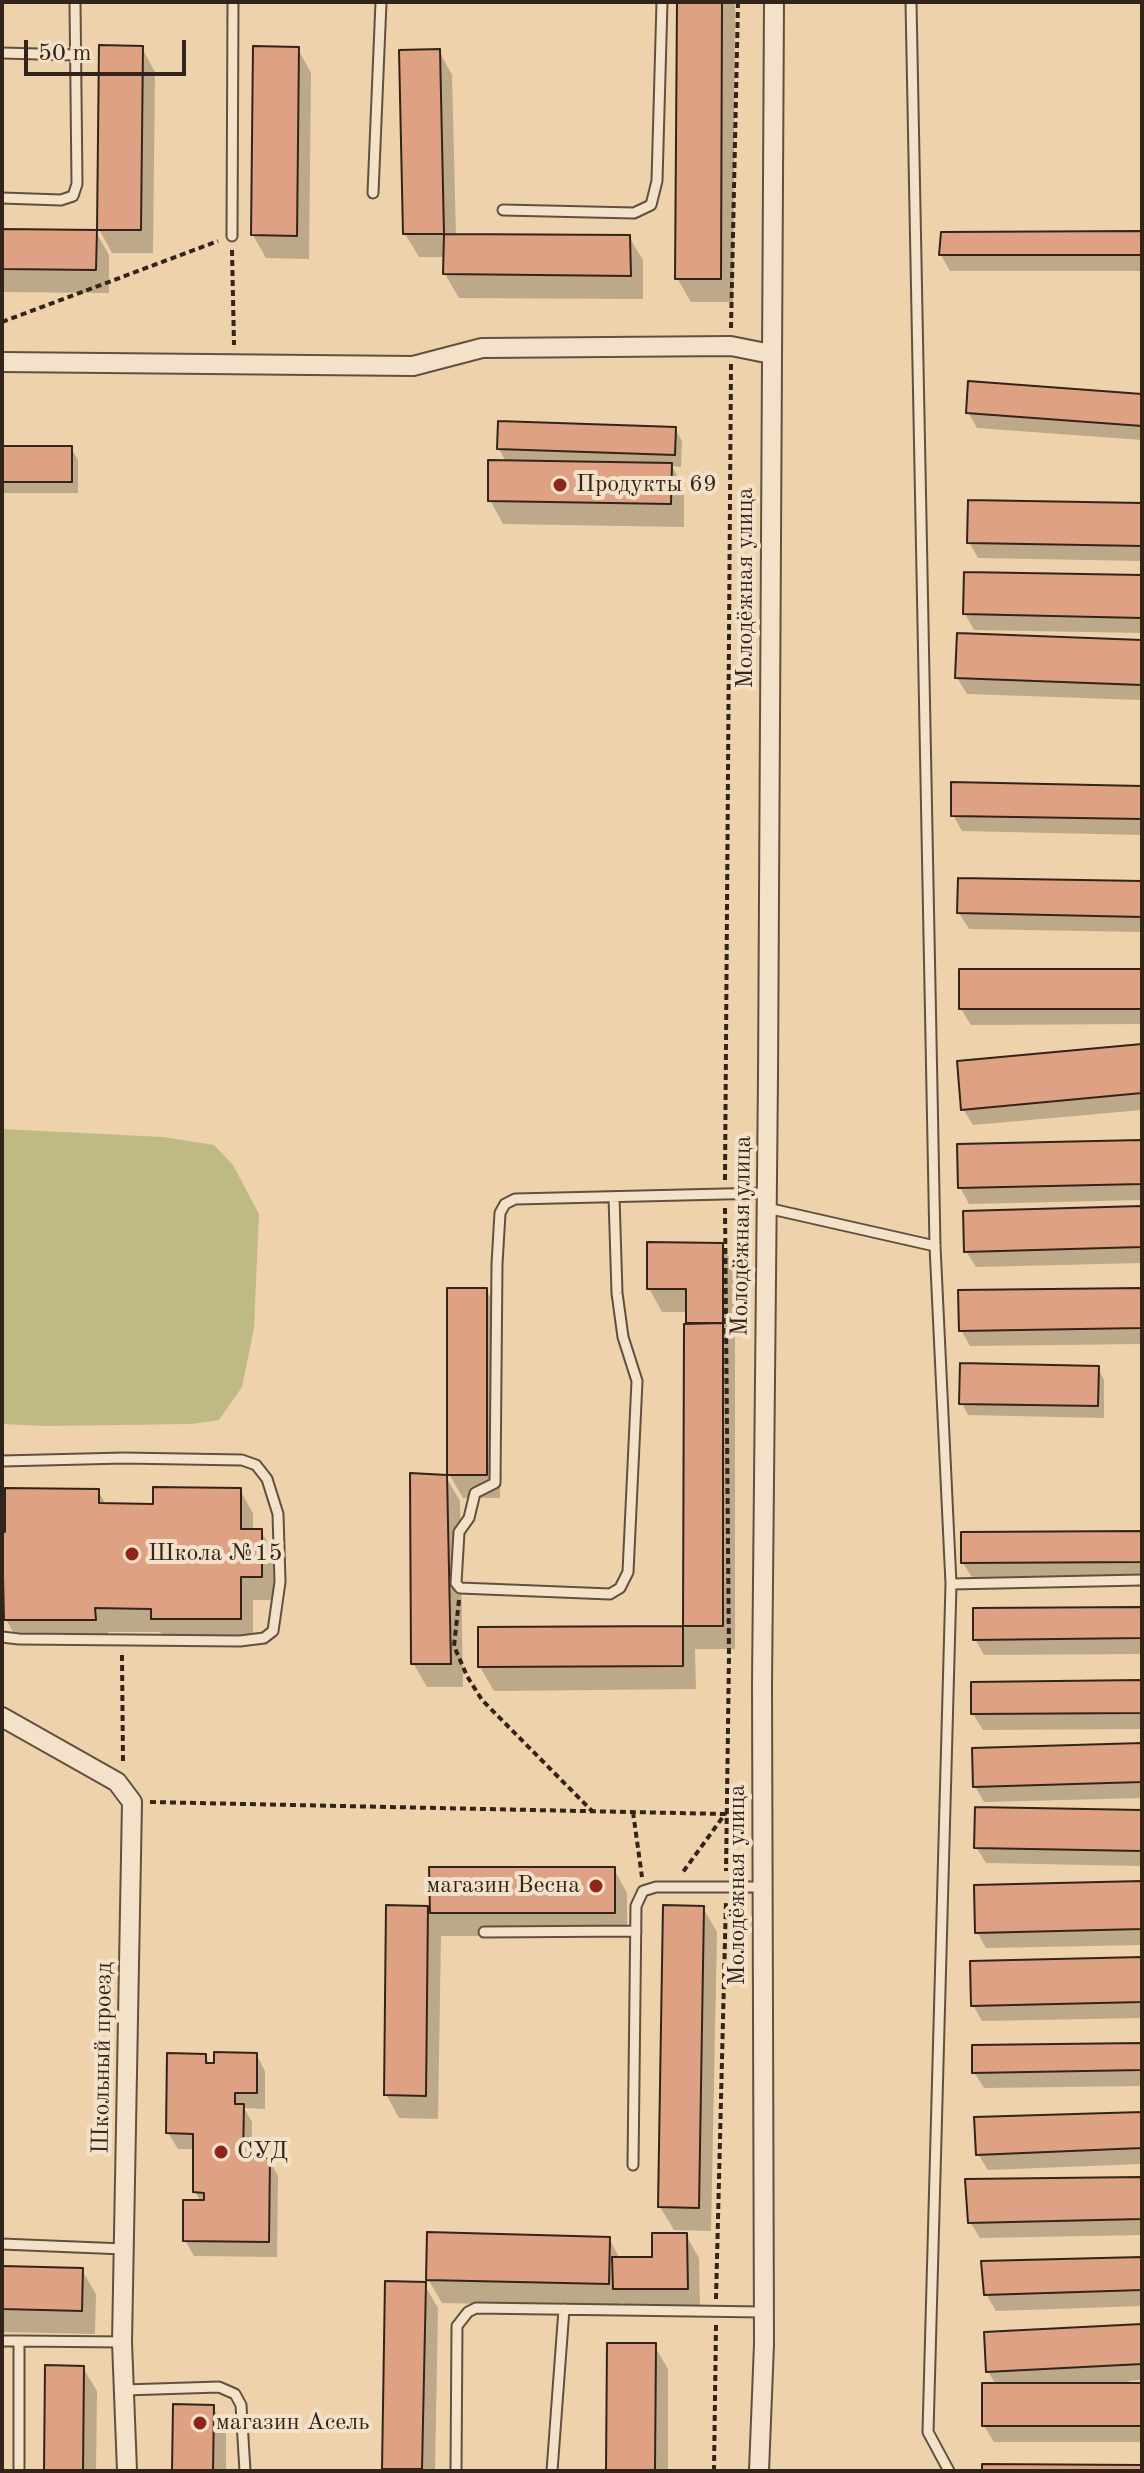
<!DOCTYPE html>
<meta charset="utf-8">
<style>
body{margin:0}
#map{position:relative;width:1144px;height:2473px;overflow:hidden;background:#edd2ac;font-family:"Old Standard TT",serif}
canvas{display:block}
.frame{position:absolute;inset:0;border:4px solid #332419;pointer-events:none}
.scale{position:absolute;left:24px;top:40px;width:162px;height:36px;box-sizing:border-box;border:4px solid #332419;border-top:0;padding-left:10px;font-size:24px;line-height:28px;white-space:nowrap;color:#332419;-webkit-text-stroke:6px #f3e2c9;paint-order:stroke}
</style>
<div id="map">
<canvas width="1144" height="2473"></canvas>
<div class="frame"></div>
<div class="scale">50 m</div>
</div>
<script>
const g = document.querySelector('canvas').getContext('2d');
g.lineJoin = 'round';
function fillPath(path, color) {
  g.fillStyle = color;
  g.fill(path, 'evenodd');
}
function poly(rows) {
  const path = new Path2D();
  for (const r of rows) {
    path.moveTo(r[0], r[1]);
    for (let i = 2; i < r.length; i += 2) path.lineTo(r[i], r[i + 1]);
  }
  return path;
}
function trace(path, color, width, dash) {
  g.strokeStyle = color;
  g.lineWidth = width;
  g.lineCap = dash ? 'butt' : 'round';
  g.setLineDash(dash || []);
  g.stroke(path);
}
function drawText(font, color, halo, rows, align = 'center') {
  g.font = font + ' "Old Standard TT",serif';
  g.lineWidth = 8;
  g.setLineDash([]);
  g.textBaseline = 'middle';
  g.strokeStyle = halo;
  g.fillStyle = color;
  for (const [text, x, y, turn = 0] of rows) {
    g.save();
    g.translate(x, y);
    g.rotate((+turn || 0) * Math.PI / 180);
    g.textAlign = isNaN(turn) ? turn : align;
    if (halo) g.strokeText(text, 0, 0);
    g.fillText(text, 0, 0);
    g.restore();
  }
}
fillPath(poly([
 [2,1129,163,1137,214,1145,233,1165,259,1214,254,1328,242,1387,219,1420,192,1424,45,1426,2,1424]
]), '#bfba84');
fillPath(poly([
 [679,2,733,2,735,6,733,302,691,302,677,278],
 [142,48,155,72,153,253,112,253,99,229],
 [298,49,311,73,309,259,266,258,253,235],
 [439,51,452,75,456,236,629,237,643,260,643,299,459,298,445,274,446,257,419,257,405,234],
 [2,231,96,232,109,255,109,293,2,292],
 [1142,233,1142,271,950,271,941,255],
 [1142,396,1142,440,977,428,968,412],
 [675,429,682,441,681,467,672,466,684,489,684,527,503,524,490,500,506,462,499,449],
 [2,448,71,448,78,460,78,493,2,493],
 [1142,505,1142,561,978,558,969,542],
 [1142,577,1142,633,974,630,965,614],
 [1142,642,1142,700,967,694,957,678],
 [1142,788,1142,835,962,831,953,815],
 [1142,883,1142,932,969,929,959,913],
 [1142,971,1142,1024,971,1025,961,1009],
 [1142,1046,1142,1110,973,1125,963,1109],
 [1142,1142,1142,1200,969,1204,960,1187],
 [1142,1208,1142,1263,976,1267,966,1251],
 [722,1245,735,1269,735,1649,695,1649,696,1689,494,1691,480,1667,480,1629,685,1628,686,1326,688,1326,688,1312,662,1312,649,1288],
 [486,1290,500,1314,500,1498,463,1498,449,1474],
 [1142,1290,1142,1344,970,1346,961,1330],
 [1098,1368,1104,1380,1104,1418,968,1415,962,1403],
 [446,1477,460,1501,463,1687,427,1687,413,1663],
 [240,1490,253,1513,253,1531,261,1531,275,1555,274,1600,253,1600,253,1642,166,1642,160,1632,108,1632,108,1643,19,1643,6,1619,6,1600,2,1600,2,1534,7,1534,98,1491,106,1505,155,1506],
 [1142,1533,1142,1577,973,1579,963,1563],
 [1142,1609,1142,1654,984,1655,975,1639],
 [1142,1682,1142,1729,983,1730,973,1714],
 [1142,1745,1142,1798,984,1802,975,1786],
 [1142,1812,1142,1866,986,1863,976,1847],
 [614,1869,627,1893,627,1936,441,1936,438,2119,399,2118,386,2094,388,1907,432,1908],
 [1142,1883,1142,1945,986,1948,977,1932],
 [703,1908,717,1932,711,2231,674,2230,660,2207],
 [1142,1959,1142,2018,982,2021,973,2005],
 [1142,2045,1142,2086,984,2088,974,2072],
 [256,2054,265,2071,265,2109,244,2108,252,2122,251,2160,269,2160,278,2176,277,2257,194,2256,185,2240,201,2202,195,2192,195,2149,178,2149,168,2133,205,2055,210,2065],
 [1142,2114,1142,2164,988,2170,978,2154],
 [1142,2179,1142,2235,980,2238,970,2222],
 [686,2235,699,2258,700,2312,628,2312,622,2301,621,2307,442,2303,428,2279,609,2238,620,2259,654,2259],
 [1142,2259,1142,2306,996,2311,986,2294],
 [2,2268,82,2270,96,2294,95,2334,2,2332],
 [424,2284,438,2308,435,2471,386,2471,384,2468],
 [1142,2326,1142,2380,1129,2381,1129,2385,1142,2385,1142,2442,994,2442,984,2426,996,2385,988,2371],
 [654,2345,668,2369,668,2471,608,2471],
 [83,2368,97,2391,96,2471,46,2471],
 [213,2407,226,2430,226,2471,174,2471]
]), '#0003');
const building = poly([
 [677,2,722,2,721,279,675,279,677,2],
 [99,45,143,46,141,230,97,230,99,45],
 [253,46,299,47,297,236,251,235,253,46],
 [440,49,444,234,403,234,399,50,440,49],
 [2,229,97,230,96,270,2,269,2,229],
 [1142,231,1142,255,939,255,941,232,1142,231],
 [444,234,630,235,631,276,443,274,444,234],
 [968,381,1142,394,1142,426,966,413,968,381],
 [498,421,676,427,675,455,497,449,498,421],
 [2,446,72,446,72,482,2,482,2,446],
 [488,460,672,463,671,504,488,501,488,460],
 [968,500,1142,503,1142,546,967,543,968,500],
 [964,572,1142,575,1142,618,963,614,964,572],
 [957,633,1142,640,1142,685,955,678,957,633],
 [951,782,1142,786,1142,819,951,816,951,782],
 [958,878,1142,881,1142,917,957,913,958,878],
 [959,969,1142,969,1142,1009,959,1009,959,969],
 [1142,1044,1142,1093,961,1110,957,1061,1142,1044],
 [1142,1140,1142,1184,958,1188,957,1144,1142,1140],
 [1142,1206,1142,1247,964,1252,963,1211,1142,1206],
 [647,1242,723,1243,723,1323,686,1323,686,1289,647,1289,647,1242],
 [447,1288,487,1288,487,1475,447,1475,447,1288],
 [1142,1288,1142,1328,959,1331,958,1290,1142,1288],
 [723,1323,723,1626,683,1626,684,1324,723,1323],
 [960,1363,1099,1366,1098,1406,959,1404,960,1363],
 [410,1473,447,1475,451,1664,411,1664,410,1473],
 [153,1487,241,1488,241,1529,262,1529,262,1577,241,1577,241,1619,151,1619,151,1609,95,1608,96,1620,4,1620,2,1532,5,1532,5,1488,99,1489,99,1503,153,1504,153,1487],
 [1142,1531,1142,1562,961,1563,961,1532,1142,1531],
 [1142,1607,1142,1638,973,1640,973,1608,1142,1607],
 [683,1626,683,1666,478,1667,478,1627,683,1626],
 [1142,1680,1142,1713,971,1714,971,1682,1142,1680],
 [1142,1743,1142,1782,973,1787,972,1748,1142,1743],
 [975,1807,1142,1810,1142,1851,974,1848,975,1807],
 [429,1867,615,1867,615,1913,430,1913,429,1867],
 [1142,1881,1142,1929,975,1933,974,1885,1142,1881],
 [386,1905,428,1906,426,2096,384,2095,386,1905],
 [663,1905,704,1906,699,2208,658,2207,663,1905],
 [1142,1957,1142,2002,971,2006,970,1961,1142,1957],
 [1142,2043,1142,2070,972,2073,972,2045,1142,2043],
 [214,2052,257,2053,257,2093,235,2093,235,2104,244,2104,243,2158,270,2158,269,2242,183,2241,183,2200,204,2200,204,2193,193,2192,193,2134,166,2133,167,2053,206,2054,206,2063,214,2063,214,2052],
 [1142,2112,1142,2148,976,2155,974,2117,1142,2112],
 [1142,2177,1142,2219,968,2223,965,2179,1142,2177],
 [427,2232,610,2237,609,2284,426,2280,427,2232],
 [652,2233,687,2233,688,2289,613,2289,612,2257,652,2257,652,2233],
 [1142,2257,1142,2290,984,2295,981,2261,1142,2257],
 [2,2266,83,2268,82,2311,2,2309,2,2266],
 [385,2281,426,2282,422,2469,382,2469,385,2281],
 [1142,2324,1142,2364,986,2372,984,2332,1142,2324],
 [607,2343,656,2343,655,2471,606,2471,607,2343],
 [45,2365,84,2366,83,2471,44,2471,45,2365],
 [982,2383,1142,2383,1142,2426,982,2426,982,2383],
 [173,2404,214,2405,213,2471,172,2471,173,2404],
 [982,2464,1142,2465,1142,2471,982,2471,982,2464]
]);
fillPath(building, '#dfa184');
trace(building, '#332419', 2);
const lane = poly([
 [911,2,935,1246,951,1584,928,2432,949,2471],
 [2,53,76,55],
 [373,193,381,2],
 [2,198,61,200,73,196,77,184,75,2],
 [503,210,634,213,651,205,657,181,662,2],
 [232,236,233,2],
 [614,1197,617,1293,623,1337,637,1381,628,1572,620,1588,610,1594,460,1588,456,1583,459,1532,469,1518,475,1493,495,1483,497,1264,500,1213,505,1204,515,1199,766,1193],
 [767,1208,935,1246],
 [2,1461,124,1458,242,1460,256,1465,267,1479,278,1514,280,1582,273,1631,264,1638,240,1641,19,1639,2,1637],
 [951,1584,1142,1580],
 [484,1932,636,1931],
 [633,2165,636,1906,643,1891,656,1887,762,1887],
 [2,2244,124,2249],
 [2,2341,19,2341],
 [124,2390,219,2387,235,2394,241,2405,245,2471],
 [19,2471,19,2341,122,2342],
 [456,2471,457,2326,468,2312,476,2308,763,2312],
 [552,2471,564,2309]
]);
const street = poly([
 [2,362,413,366,482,348,731,346,771,354],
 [2,1717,117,1782,132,1802,122,2342,127,2471],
 [759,2471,764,2344,762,1683,768,1076,774,2]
]);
trace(lane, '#62503e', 13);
trace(street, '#62503e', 22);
trace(poly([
 [232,250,234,345],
 [2,322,218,241],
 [731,328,738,2],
 [725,1180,731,364],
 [725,1208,729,1656,726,1871],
 [459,1600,454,1646,467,1676,482,1700,592,1811],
 [122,1655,123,1762],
 [150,1802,725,1814,683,1872],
 [633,1812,642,1877],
 [716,2299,726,1900],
 [714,2471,716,2324]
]), '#332419', 4, [6, 4]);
trace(lane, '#f3e2c9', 9);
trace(street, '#f3e2c9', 18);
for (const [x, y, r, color] of [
 [560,485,8,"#8f2418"],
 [132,1554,8,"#8f2418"],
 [596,1886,8,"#8f2418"],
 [221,2152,8,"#8f2418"],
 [200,2423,8,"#8f2418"]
]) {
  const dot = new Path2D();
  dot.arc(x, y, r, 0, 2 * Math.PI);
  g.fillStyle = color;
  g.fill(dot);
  trace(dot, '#f3e2c9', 3);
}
drawText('24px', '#332419', '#f3e2c9', [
 ["Продукты 69",576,485],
 ["Школа №15",148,1554],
 ["магазин Весна",580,1886,"right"],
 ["СУД",237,2152],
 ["магазин Асель",216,2423]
], 'left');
drawText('24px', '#332419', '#f3e2c9', [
 ["Молодёжная улица",746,588,-90],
 ["Молодёжная улица",742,1236,-89],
 ["Молодёжная улица",738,1885,-90],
 ["Школьный проезд",103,2058,-89]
]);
</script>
